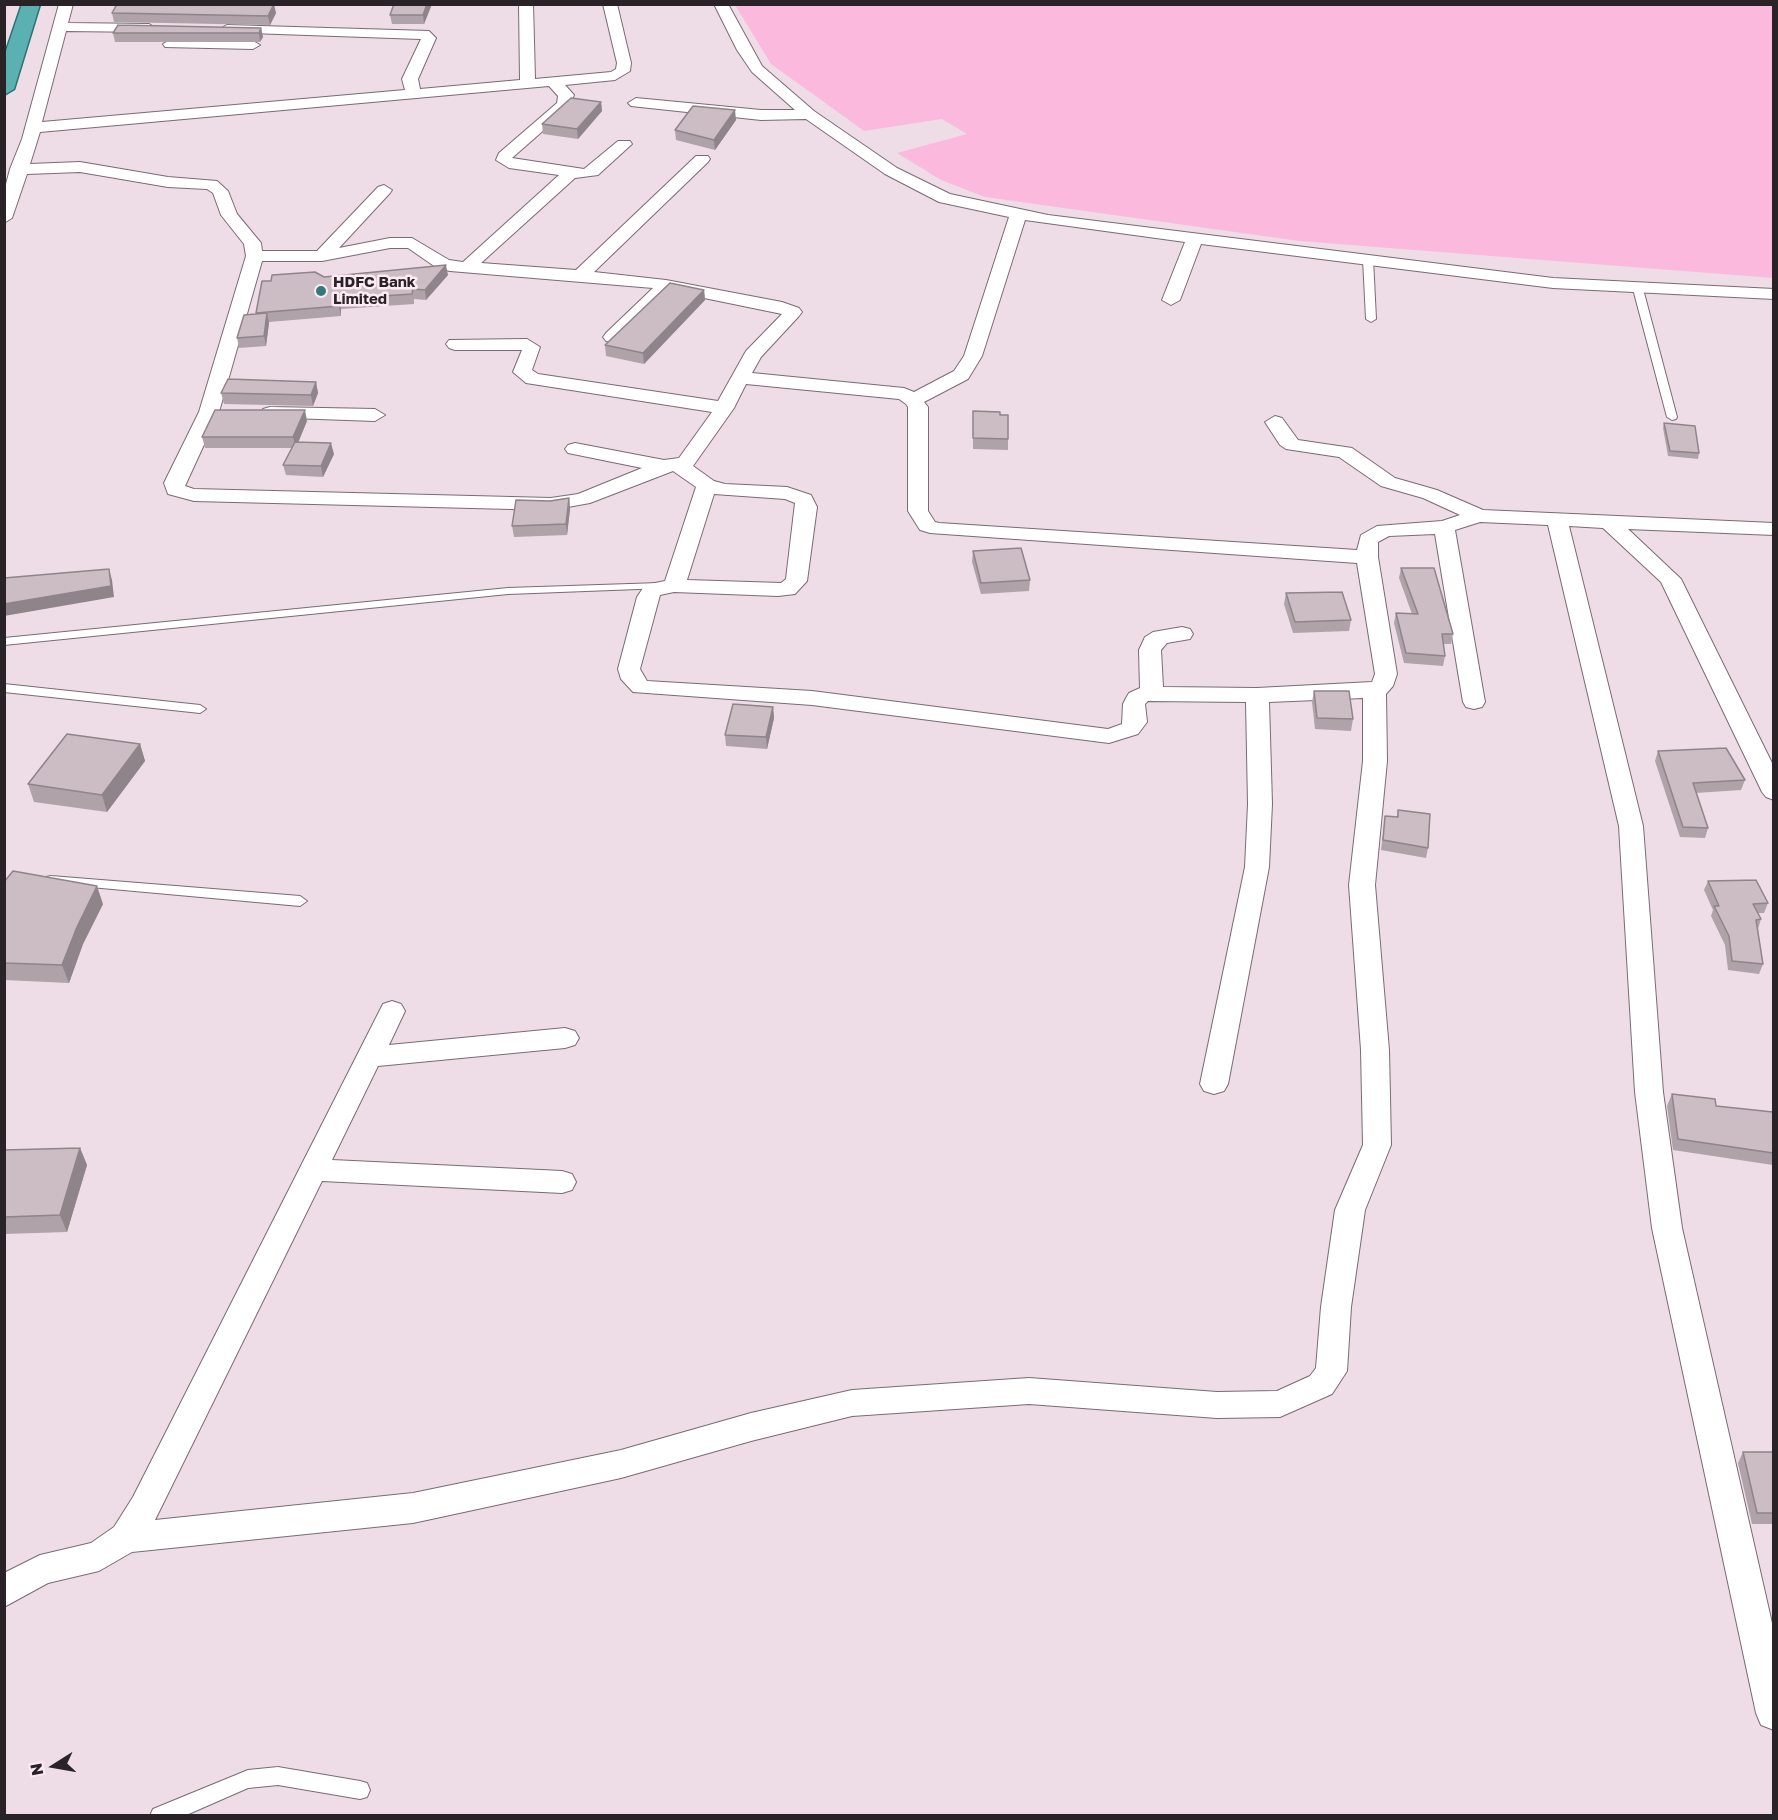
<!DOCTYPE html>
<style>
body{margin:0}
#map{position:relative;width:1778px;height:1820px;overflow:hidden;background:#eedde6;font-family:"Golos Text",sans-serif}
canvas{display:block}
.frame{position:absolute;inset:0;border:6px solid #292226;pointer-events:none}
.north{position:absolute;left:24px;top:1736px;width:60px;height:60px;-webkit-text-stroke:4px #fcebf3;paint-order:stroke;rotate:259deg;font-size:16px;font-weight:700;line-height:24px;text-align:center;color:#292226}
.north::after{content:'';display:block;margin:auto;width:21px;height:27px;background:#292226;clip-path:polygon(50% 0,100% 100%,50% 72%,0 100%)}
</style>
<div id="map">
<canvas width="1778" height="1820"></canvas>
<div class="frame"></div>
<div class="north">N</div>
</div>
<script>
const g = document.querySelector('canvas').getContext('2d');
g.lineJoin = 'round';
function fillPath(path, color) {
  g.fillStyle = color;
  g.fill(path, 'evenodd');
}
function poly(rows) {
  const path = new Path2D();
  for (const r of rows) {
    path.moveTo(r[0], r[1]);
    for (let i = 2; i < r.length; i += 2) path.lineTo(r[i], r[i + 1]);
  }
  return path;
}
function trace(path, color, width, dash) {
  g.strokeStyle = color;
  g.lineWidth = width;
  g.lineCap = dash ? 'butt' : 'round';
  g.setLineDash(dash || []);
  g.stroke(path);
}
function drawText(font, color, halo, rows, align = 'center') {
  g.font = font + ' "Golos Text",sans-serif';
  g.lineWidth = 5;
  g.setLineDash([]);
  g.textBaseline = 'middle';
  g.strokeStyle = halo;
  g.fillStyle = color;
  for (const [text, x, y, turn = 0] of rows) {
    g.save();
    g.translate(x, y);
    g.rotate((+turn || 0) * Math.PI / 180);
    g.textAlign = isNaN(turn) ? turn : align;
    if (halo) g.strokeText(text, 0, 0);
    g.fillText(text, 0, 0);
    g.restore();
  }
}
fillPath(poly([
 [735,5,1773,5,1773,278,1299,241,985,197,941,180,897,153,967,134,942,119,864,131,771,64]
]), '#fcb9de');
const service = poly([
 [1368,256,1373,259,1376,319,1371,322,1366,319,1363,259,1368,256],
 [1638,286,1643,289,1677,417,1676,419,1672,420,1667,417,1633,289,1638,286],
 [660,583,664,584,664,588,508,594,4,645,4,638,508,588,660,583],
 [4,684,200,705,206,709,200,713,4,692,4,684],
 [51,876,300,896,307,901,300,906,46,883,44,880,46,877,51,876],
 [278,1767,360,1781,367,1783,370,1790,367,1797,360,1799,278,1785,248,1788,184,1816,150,1816,153,1809,248,1770,278,1767]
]);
const minor = poly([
 [59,4,73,4,68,23,149,24,156,28,149,32,66,31,42,122,405,90,402,79,421,39,222,32,220,29,227,25,429,31,436,38,418,79,420,89,520,80,519,4,533,4,535,79,611,72,616,69,617,63,603,4,617,4,631,63,630,71,615,80,565,85,574,95,569,108,512,158,584,169,618,141,630,141,632,144,598,175,575,178,481,263,576,270,696,156,708,156,710,159,708,162,594,272,666,280,782,302,799,308,802,312,799,316,761,357,752,373,904,388,914,392,954,371,964,356,1009,217,939,202,885,174,806,119,761,120,631,106,628,103,636,98,761,110,795,110,752,72,737,50,714,4,728,4,762,66,814,111,897,168,950,194,1048,215,1553,278,1774,289,1774,299,1553,288,1201,244,1180,300,1171,305,1162,300,1185,242,1025,220,982,356,968,379,924,402,928,407,928,511,935,522,939,523,1357,550,1361,535,1377,526,1442,521,1460,515,1423,498,1381,486,1339,457,1286,449,1280,445,1265,422,1275,416,1282,418,1298,440,1352,448,1395,478,1437,490,1483,510,1774,523,1774,535,1628,529,1681,579,1774,767,1774,800,1766,797,1762,792,1661,582,1603,528,1569,526,1643,826,1663,1092,1682,1228,1774,1632,1774,1730,1761,1725,1756,1713,1652,1228,1635,1092,1619,826,1548,525,1480,522,1455,530,1485,702,1482,707,1474,709,1466,707,1463,702,1435,534,1389,536,1378,542,1378,557,1397,674,1393,686,1386,694,1387,761,1375,885,1389,1050,1391,1145,1365,1210,1351,1307,1347,1371,1332,1394,1280,1417,1217,1418,1029,1404,852,1416,751,1441,621,1478,413,1523,132,1552,99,1571,48,1583,4,1607,4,1573,40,1555,91,1543,114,1527,133,1497,383,1004,392,1001,401,1004,405,1011,389,1045,565,1028,575,1031,579,1038,575,1045,565,1048,378,1066,332,1160,562,1171,572,1174,576,1182,572,1190,562,1193,322,1181,155,1520,413,1493,621,1450,751,1413,852,1390,1029,1378,1217,1392,1277,1391,1310,1376,1316,1368,1321,1307,1335,1210,1363,1145,1361,1050,1349,885,1363,761,1363,698,1269,702,1272,804,1269,867,1228,1084,1224,1091,1214,1094,1204,1091,1200,1084,1245,867,1248,804,1246,702,1148,701,1145,704,1147,722,1138,734,1109,743,812,705,633,692,621,679,618,669,637,597,645,585,665,581,696,487,673,471,590,503,551,510,194,501,168,494,164,483,199,412,246,256,244,244,221,215,213,193,207,189,168,187,80,172,27,174,12,218,4,223,4,192,10,169,22,139,59,4],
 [549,86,558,96,557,103,499,153,496,160,509,168,559,175,463,262,449,260,412,238,390,238,339,248,390,193,392,190,384,185,378,187,317,251,262,251,261,243,237,214,228,191,217,181,168,177,80,162,30,164,40,132,549,86],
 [390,248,408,248,437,268,450,271,653,288,606,333,603,337,606,341,612,342,618,341,670,291,782,314,746,351,718,401,538,374,532,370,540,347,527,339,449,340,446,344,449,348,455,350,522,350,513,372,526,383,712,412,679,458,664,460,575,443,568,445,565,449,568,453,642,468,578,494,551,498,194,489,185,486,219,412,262,261,322,261,390,248],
 [746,384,899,399,906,404,908,407,908,511,920,530,930,533,1357,563,1375,674,1372,682,1257,688,1163,687,1161,650,1167,643,1190,639,1193,634,1190,629,1182,627,1153,632,1145,637,1139,650,1140,688,1129,693,1126,698,1123,704,1122,724,1108,729,812,691,647,681,640,669,660,595,674,592,778,596,795,594,807,581,817,507,811,495,787,487,725,484,714,481,693,466,734,408,746,384],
 [714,494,785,499,795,503,786,579,781,583,687,580,714,494],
 [170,40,253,41,260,45,253,49,165,47,163,44,170,40],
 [270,407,375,409,385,415,375,421,263,417,260,413,263,409,270,407]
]);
const trunk = poly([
 [22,4,40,4,14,89,4,95,4,57,22,4]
]);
trace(service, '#7a6b73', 2);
trace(minor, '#7a6b73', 2);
trace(trunk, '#2f7274', 3);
fillPath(service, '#fff');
fillPath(minor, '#fff');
fillPath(trunk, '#5bb0b2');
fillPath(poly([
 [432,4,424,24,392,24,390,15],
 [112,13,276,13,270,25,114,22],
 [261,28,263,37,260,42,115,42,113,33],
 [601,102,602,111,578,139,543,134,542,124],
 [736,120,715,150,676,140,675,130],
 [448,275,426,300,414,299,414,304,341,309,341,316,269,322,266,346,239,348,237,338,256,314,256,313,324,277],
 [704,290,705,300,644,364,606,356,605,345],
 [316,382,318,393,313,406,224,404,221,393],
 [973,411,1000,415,1008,439,1008,450,973,449],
 [307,421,298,442,334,454,323,477,286,475,283,465,292,448,205,448,202,437],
 [1664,423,1699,453,1698,459,1668,456,1663,428],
 [569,498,570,509,567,535,514,537,512,526,550,501],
 [973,551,1030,580,1029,591,981,594,972,562],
 [1401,568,1453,634,1451,644,1443,644,1445,656,1443,666,1404,663,1394,623,1396,613,1412,614,1399,578],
 [1286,593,1351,620,1349,631,1293,633,1284,604],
 [1314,691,1353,719,1351,731,1315,729,1312,702],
 [773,707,774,718,767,749,726,746,725,735],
 [140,744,145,761,107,812,34,802,28,784],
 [1658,751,1745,780,1741,790,1696,793,1708,828,1705,838,1680,837,1655,761],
 [1398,810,1428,848,1426,858,1381,850,1385,816,1397,817],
 [1708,881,1768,903,1764,913,1758,913,1761,919,1758,929,1763,964,1759,974,1728,970,1725,945,1711,916,1713,910,1704,890],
 [4,882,103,904,83,944,69,983,4,980],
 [1672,1094,1716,1106,1773,1112,1773,1165,1673,1150,1667,1106],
 [80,1148,87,1165,67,1232,4,1234,4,1150],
 [1743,1452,1773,1452,1773,1521,1772,1524,1752,1524,1738,1463]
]), '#afa2a9');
fillPath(poly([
 [274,4,276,13,270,25,268,16],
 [427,4,432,4,424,24,423,15],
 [261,28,263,37,260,42,259,33],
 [601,102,602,111,578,139,577,129],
 [735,110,736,120,715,150,714,140],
 [446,265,448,275,426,300,425,290],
 [704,290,705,300,644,364,643,353],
 [339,299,341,309,341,316,339,306],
 [267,313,269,323,266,346,264,336],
 [316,382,318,393,313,406,311,395],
 [305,410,307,421,296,448,293,437],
 [331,443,334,454,323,477,321,466],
 [569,498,570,509,567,535,566,524],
 [109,569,112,580,114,597,4,616,4,604],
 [773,707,774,718,767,749,766,737],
 [140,744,145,761,107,812,102,795],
 [97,886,103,904,83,944,69,983,62,965,77,927],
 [80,1148,87,1165,67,1232,60,1215]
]), '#8f8489');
const building = poly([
 [117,4,274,4,268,16,112,13,117,4],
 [394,4,427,4,423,15,390,15,394,4],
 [118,25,261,28,259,33,113,33,118,25],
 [571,98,601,102,577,129,542,124,571,98],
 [693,106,735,110,714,140,675,130,693,106],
 [446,265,425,290,413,289,412,294,339,299,339,306,256,313,262,281,271,281,272,275,315,272,324,277,446,265],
 [670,283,704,290,643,353,605,345,670,283],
 [267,313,264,336,237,338,244,315,267,313],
 [228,379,316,382,311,395,221,393,228,379],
 [215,410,305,410,293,437,202,437,215,410],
 [973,411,1000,412,1000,415,1008,415,1008,439,973,438,973,411],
 [1664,423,1695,426,1699,453,1670,451,1664,423],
 [295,442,331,443,321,466,283,465,295,442],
 [569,498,566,524,512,526,516,500,550,501,569,498],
 [1021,548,1030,580,981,583,973,551,1021,548],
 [1401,568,1434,568,1453,634,1442,634,1445,656,1406,653,1396,613,1418,614,1401,568],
 [109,569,111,586,4,604,4,578,109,569],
 [1342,592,1351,620,1295,622,1286,593,1342,592],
 [1314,691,1349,691,1353,719,1317,718,1314,691],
 [733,704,773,707,766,737,725,735,733,704],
 [67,734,140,744,102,795,28,784,67,734],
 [1726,748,1745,780,1693,783,1708,828,1683,827,1658,751,1726,748],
 [1398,810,1430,814,1428,848,1383,840,1385,816,1398,817,1398,810],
 [13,871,97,886,77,927,62,965,4,963,4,882,13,871],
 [1756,880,1768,903,1753,904,1761,919,1756,920,1763,964,1732,961,1729,936,1714,906,1719,906,1708,881,1756,880],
 [1672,1094,1715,1099,1716,1106,1773,1112,1773,1153,1678,1139,1672,1094],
 [80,1148,60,1215,4,1217,4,1150,80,1148],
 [1743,1452,1773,1452,1773,1513,1757,1513,1743,1452]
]);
fillPath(building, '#ccbcc4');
trace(building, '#8f8489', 1.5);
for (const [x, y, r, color] of [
 [321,291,6,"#317a7b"]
]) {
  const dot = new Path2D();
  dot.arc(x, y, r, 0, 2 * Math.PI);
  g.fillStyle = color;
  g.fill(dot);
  trace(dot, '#fcebf3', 2);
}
drawText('bold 15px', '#292226', '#fcebf3', [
 ["HDFC Bank",333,282],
 ["Limited",333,299]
], 'left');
</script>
